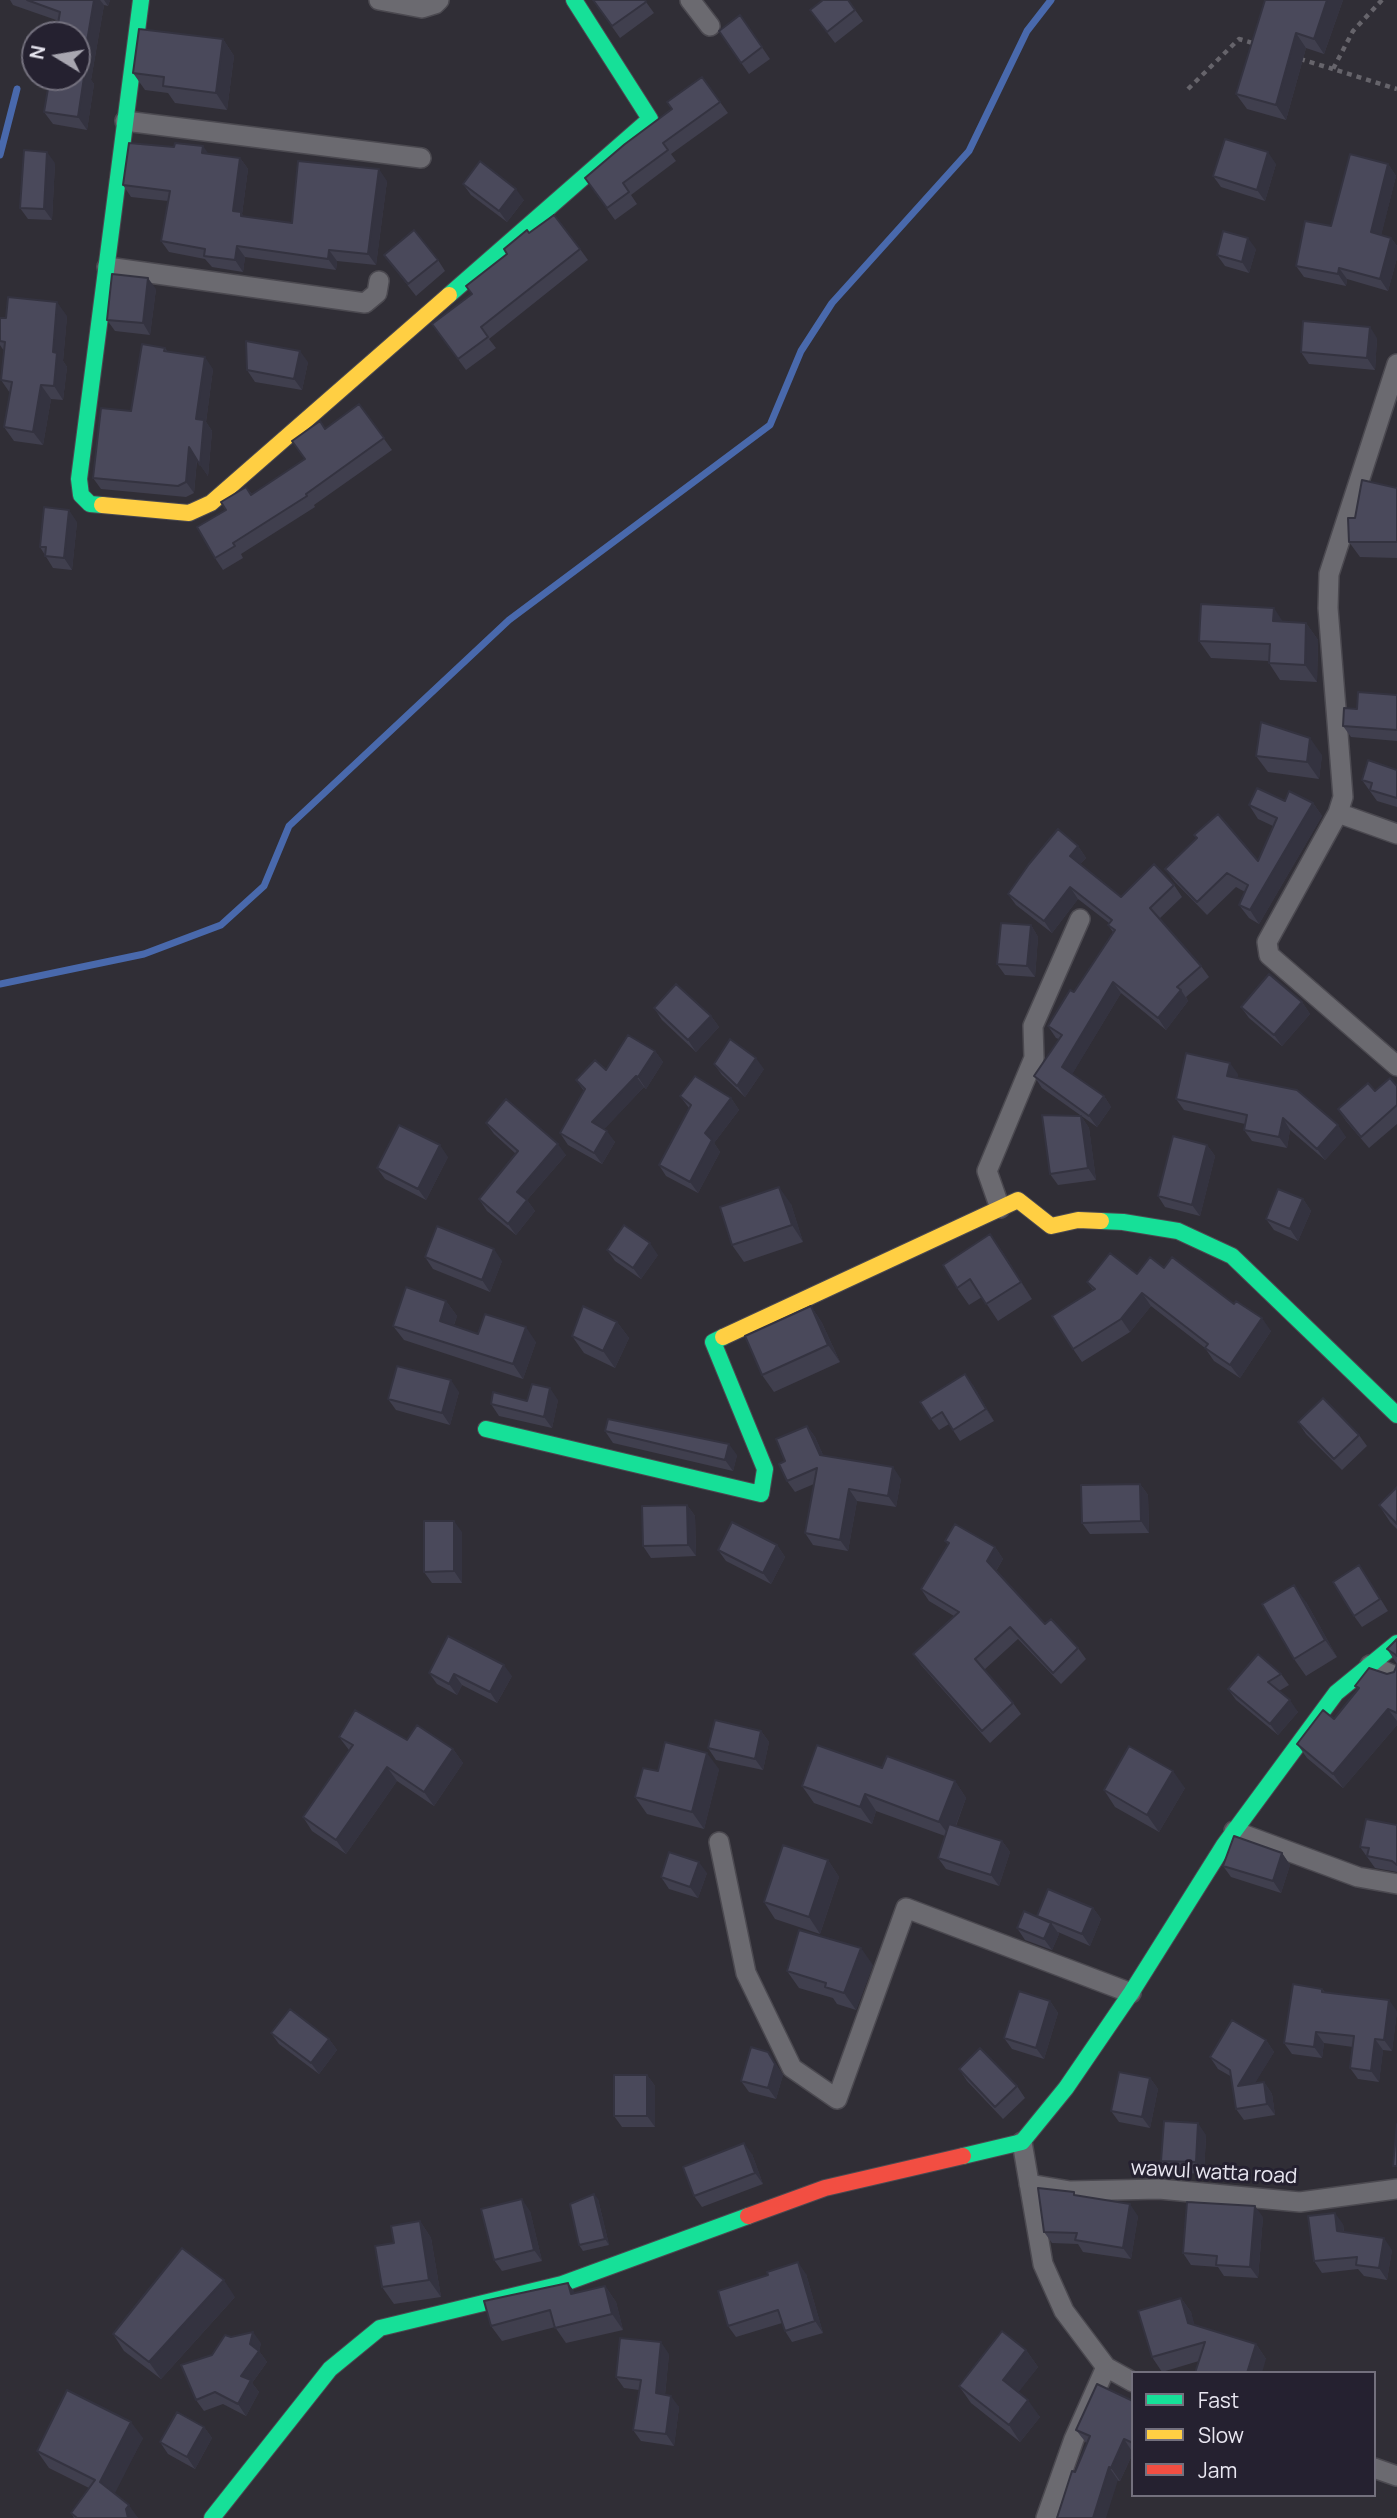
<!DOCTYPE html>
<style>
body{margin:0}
#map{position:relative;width:1397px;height:2518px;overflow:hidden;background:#302e36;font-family:Manrope,sans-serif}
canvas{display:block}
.legend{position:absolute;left:1131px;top:2371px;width:245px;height:126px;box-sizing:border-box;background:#252130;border:2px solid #73707d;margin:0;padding:9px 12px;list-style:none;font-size:21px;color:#e9e7f1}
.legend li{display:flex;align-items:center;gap:14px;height:35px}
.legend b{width:35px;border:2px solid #73707d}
.north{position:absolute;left:21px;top:21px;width:70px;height:70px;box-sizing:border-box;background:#252130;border:2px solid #73707d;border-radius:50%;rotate:281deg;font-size:19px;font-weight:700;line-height:28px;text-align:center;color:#e9e7f1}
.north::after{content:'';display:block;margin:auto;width:24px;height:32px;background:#a8a6b0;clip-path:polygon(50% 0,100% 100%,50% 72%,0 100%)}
</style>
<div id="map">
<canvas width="1397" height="2518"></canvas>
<ul class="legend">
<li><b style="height:9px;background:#16e098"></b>Fast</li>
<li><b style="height:9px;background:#ffcf43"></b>Slow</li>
<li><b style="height:9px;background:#f24e42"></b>Jam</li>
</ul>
<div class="north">N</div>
</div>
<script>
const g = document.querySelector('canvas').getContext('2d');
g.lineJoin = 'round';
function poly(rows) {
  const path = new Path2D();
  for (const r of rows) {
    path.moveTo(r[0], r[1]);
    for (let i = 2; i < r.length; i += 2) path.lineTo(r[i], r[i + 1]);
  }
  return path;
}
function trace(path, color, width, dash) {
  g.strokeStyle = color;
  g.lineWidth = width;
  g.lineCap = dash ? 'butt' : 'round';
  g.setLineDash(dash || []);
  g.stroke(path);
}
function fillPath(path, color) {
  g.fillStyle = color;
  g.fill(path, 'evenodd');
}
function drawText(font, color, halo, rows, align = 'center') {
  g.font = font + ' Manrope,sans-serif';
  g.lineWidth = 6;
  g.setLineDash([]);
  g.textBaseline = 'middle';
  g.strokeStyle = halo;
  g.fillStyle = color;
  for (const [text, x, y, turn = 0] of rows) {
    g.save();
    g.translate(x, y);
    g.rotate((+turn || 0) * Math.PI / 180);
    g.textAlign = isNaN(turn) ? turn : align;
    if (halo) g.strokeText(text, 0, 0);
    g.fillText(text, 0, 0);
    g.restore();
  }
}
trace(poly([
 [0,155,17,89],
 [0,984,144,954,221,925,264,886,289,826,509,620,770,425,801,351,832,303,969,151,1027,31,1051,0]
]), '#4969ac', 7);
const street = poly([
 [379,0,422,8,435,4,439,0],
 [690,0,710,26],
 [125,121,421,158],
 [107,267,365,303,377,293,379,281],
 [1397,364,1329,574,1328,608,1343,797,1338,813,1267,942,1269,955,1397,1066],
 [1338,813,1397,834],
 [1000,1208,987,1171,1034,1058,1033,1026,1080,919],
 [1370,1665,1397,1677],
 [1234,1831,1358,1877,1397,1884],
 [719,1842,746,1973,792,2068,837,2099,906,1908,1131,1993],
 [1022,2142,1043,2264,1064,2311,1106,2367,1133,2382],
 [1029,2184,1070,2191,1159,2189,1300,2202,1397,2189],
 [1374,2468,1397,2476],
 [1046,2518,1074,2439,1106,2367]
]);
const fast = poly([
 [449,295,650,119,574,0],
 [102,505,90,504,81,495,79,479,141,0],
 [1101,1221,1123,1222,1178,1231,1232,1256,1397,1415],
 [486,1429,761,1494,765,1469,713,1342,723,1337],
 [963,2156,1022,2142,1066,2088,1131,1993,1224,1845,1336,1693,1397,1643],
 [212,2518,330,2369,380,2328,562,2284,748,2216]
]);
const slow = poly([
 [102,505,189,513,211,503,449,295],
 [723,1337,1018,1200,1051,1226,1078,1220,1101,1221]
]);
const jam = poly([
 [748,2216,825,2188,963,2156]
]);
trace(street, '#4b4950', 22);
trace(fast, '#4b4950', 18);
trace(slow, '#4b4950', 18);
trace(jam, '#4b4950', 18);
trace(poly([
 [1382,0,1353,31,1333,69,1397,89],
 [1300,59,1333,69],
 [1188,89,1239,39,1256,44]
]), '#66646b', 4.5, [5, 5]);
trace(street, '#6b6a70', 19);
trace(fast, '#16e098', 16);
trace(slow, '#ffcf43', 16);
trace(jam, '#f24e42', 16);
fillPath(poly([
 [10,0,110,0,108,6,104,5,91,80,94,84,87,130,53,124,44,112,59,21,13,5],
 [593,0,646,2,654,13,620,38],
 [848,0,863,21,835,43,810,10],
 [1265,0,1343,0,1324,54,1306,48,1286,120,1247,109,1236,94],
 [740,15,770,59,749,74,719,31],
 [223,39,234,56,227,110,175,103,168,93,145,90,133,73],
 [702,77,728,113,671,154,676,161,631,195,637,204,615,220,585,178,672,109],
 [208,154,240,158,248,169,242,214,244,217,292,223,387,181,376,265,337,261,336,270,245,257,243,272,212,267,205,259,169,252,161,241,168,201,131,197,123,185],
 [55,163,52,220,28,219,20,208],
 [1276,164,1265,201,1221,187,1213,176],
 [1388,164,1396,176,1381,235,1391,238,1397,246,1397,258,1388,291,1347,279,1346,286,1304,277,1296,266,1331,226],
 [463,184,524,200,507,222,471,195],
 [529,233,580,249,588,260,489,339,496,348,466,370,432,324,472,294,507,254],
 [1256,249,1249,273,1225,266,1217,255],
 [384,255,438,260,445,271,416,296],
 [156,289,150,335,115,331,107,320],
 [67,316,63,361,67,367,63,400,51,399,43,445,14,441,4,427,10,393,1,380,4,351,0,345,0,318],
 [1377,338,1375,370,1309,364,1301,352],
 [165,348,168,352,213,369,206,422,212,431,208,476,197,460,194,493,186,497,101,489,93,478,131,411],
 [308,362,302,390,255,382,247,370],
 [359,404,392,450,314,505,315,507,241,554,243,558,223,570,215,558,226,510,246,487,252,494,305,459,325,429],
 [1397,488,1397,558,1360,557,1349,542],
 [77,522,72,570,53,568,40,547],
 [1283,621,1306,623,1318,640,1317,682,1280,680,1269,663,1269,661,1211,658,1199,641],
 [1397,695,1397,741,1351,737,1343,726,1357,709],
 [1322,755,1319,779,1268,772,1256,756],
 [1397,770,1397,807,1377,801,1362,780],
 [1285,801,1313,803,1322,816,1259,924,1249,918,1239,905,1245,892,1236,887,1207,915,1175,882,1165,869,1258,861,1273,826,1258,819,1249,805],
 [1078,846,1086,858,1080,864,1121,897,1174,885,1182,897,1159,919,1201,966,1209,977,1186,997,1188,1001,1166,1030,1121,993,1072,1074,1104,1096,1111,1107,1097,1127,1042,1088,1034,1076,1059,1039,1056,1038,1048,1026,1074,992,1113,932,1108,925,1109,923,1078,899,1052,933,1016,905,1008,894],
 [1031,925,1038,937,1035,977,1005,975,997,964],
 [1302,1002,1310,1014,1282,1046,1249,1018,1241,1007],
 [654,1008,711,1016,719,1027,696,1052,662,1020],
 [655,1051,663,1062,646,1089,644,1087,604,1129,615,1142,602,1164,568,1145,560,1133,584,1091,576,1080,606,1070],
 [714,1064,764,1069,745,1097,722,1075],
 [1238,1074,1237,1078,1346,1137,1325,1160,1290,1130,1287,1148,1252,1141,1244,1130,1245,1124,1184,1110,1176,1099],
 [1397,1086,1397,1124,1369,1148,1346,1121,1338,1109],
 [680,1096,731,1098,739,1110,714,1143,720,1152,698,1193,666,1176,659,1165,689,1108],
 [1081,1116,1089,1128,1096,1180,1058,1185,1050,1174],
 [486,1123,566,1155,527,1200,535,1211,516,1235,487,1211,479,1199,516,1154,494,1134],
 [1207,1145,1215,1156,1200,1216,1165,1207,1158,1196],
 [448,1157,426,1200,385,1179,377,1168],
 [1303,1199,1311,1211,1298,1241,1274,1230,1266,1219],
 [791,1204,803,1242,744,1262,732,1245],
 [607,1250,658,1255,641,1279,615,1261],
 [1002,1251,1032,1299,998,1321,982,1297,969,1305,957,1288],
 [425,1257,502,1261,490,1292,433,1269],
 [1164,1268,1234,1304,1271,1331,1240,1378,1214,1361,1205,1348,1151,1306,1130,1332,1082,1362,1073,1349,1093,1290,1087,1282,1137,1274],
 [446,1301,457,1316,454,1325,478,1334,536,1342,523,1379,404,1340,393,1326],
 [811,1306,822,1323,840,1362,774,1392,762,1375],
 [617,1322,629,1338,615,1368,584,1353,572,1336],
 [973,1385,994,1421,960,1441,949,1424,939,1430,931,1419],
 [459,1392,450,1425,396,1410,388,1399],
 [558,1400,552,1428,499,1416,491,1404,527,1401],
 [1298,1422,1359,1435,1367,1446,1342,1470,1306,1434],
 [807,1426,815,1437,823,1455,901,1479,896,1507,857,1501,848,1551,813,1545,805,1533,814,1484,795,1492,787,1481,785,1461],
 [605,1431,737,1455,733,1471,613,1443],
 [1140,1484,1148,1495,1149,1533,1090,1534,1082,1523],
 [1397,1487,1397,1529,1390,1522,1379,1505],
 [687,1505,695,1516,696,1556,651,1558,643,1546],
 [462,1532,462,1583,432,1583,424,1572],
 [945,1541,995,1547,1003,1559,996,1571,1045,1624,1078,1648,1086,1659,1061,1684,1018,1639,984,1670,1013,1703,1021,1714,990,1743,921,1665,913,1654,954,1616,929,1601,921,1589,948,1545],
 [777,1545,785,1557,771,1584,726,1561,718,1550],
 [1367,1577,1388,1611,1362,1627,1354,1616],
 [1306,1602,1337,1657,1306,1676,1294,1659],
 [1397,1639,1397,1664,1387,1649],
 [1397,1665,1397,1725,1343,1788,1307,1758,1297,1744,1334,1719,1358,1690,1355,1686,1394,1672],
 [429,1673,512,1676,497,1703,462,1685,457,1695,437,1684],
 [1281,1674,1289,1685,1279,1691,1298,1712,1278,1735,1236,1700,1228,1689],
 [761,1731,769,1742,763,1770,716,1760,708,1748],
 [339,1737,407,1740,453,1749,463,1763,434,1806,397,1781,346,1854,312,1831,303,1817,349,1750],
 [882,1768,955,1781,966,1798,956,1826,1002,1841,1010,1852,999,1886,946,1869,938,1858,945,1836,876,1811,872,1824,814,1803,802,1786],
 [719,1769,704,1829,647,1814,635,1797],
 [1185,1788,1159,1832,1115,1807,1104,1790],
 [1397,1825,1397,1872,1375,1868,1360,1847],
 [1282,1853,1290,1865,1281,1893,1231,1877,1223,1866],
 [828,1860,839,1877,820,1934,775,1919,764,1902],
 [707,1873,698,1898,669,1889,661,1877],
 [1093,1908,1101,1919,1090,1946,1058,1932,1059,1934,1052,1950,1025,1940,1017,1928,1038,1917],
 [873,1965,856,2010,837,2004,833,1998,799,1988,787,1971],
 [1322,1989,1325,1992,1397,2011,1392,2051,1383,2050,1379,2082,1358,2079,1350,2068,1353,2047,1324,2043,1322,2058,1292,2054,1284,2043],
 [1050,2001,1058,2013,1044,2059,1012,2049,1004,2038],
 [271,2033,329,2039,337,2050,319,2074,279,2044],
 [1266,2040,1274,2052,1254,2084,1264,2082,1272,2094,1275,2115,1244,2120,1236,2109,1232,2077,1218,2069,1210,2057],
 [768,2052,783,2075,776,2099,749,2092,741,2081],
 [959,2069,1017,2086,1025,2098,1003,2119,967,2081],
 [647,2075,655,2086,655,2127,622,2127,614,2116],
 [1150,2078,1158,2089,1150,2128,1119,2122,1111,2111],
 [1206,2135,1204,2174,1169,2172,1161,2161],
 [752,2154,763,2184,702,2207,694,2196],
 [598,2199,609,2245,583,2251,579,2245],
 [530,2211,542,2261,502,2271,494,2260],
 [1138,2216,1131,2259,1083,2252,1078,2244,1052,2243,1044,2232],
 [1263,2217,1258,2278,1224,2276,1218,2267,1191,2265,1183,2253],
 [420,2221,431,2238,441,2297,394,2304,382,2287,394,2243],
 [1343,2224,1344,2232,1392,2250,1387,2280,1364,2276,1358,2269,1322,2273,1314,2261],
 [806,2274,823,2333,792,2342,785,2331,782,2323,736,2337,728,2326],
 [605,2286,616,2302,623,2330,566,2343,555,2327,502,2341,491,2326,576,2293],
 [235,2297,161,2379,124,2351,113,2334],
 [1181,2298,1191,2312,1194,2325,1256,2344,1266,2359,1199,2361,1162,2372,1152,2357],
 [261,2343,259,2351,267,2362,252,2383,259,2392,246,2416,223,2404,204,2411,196,2400],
 [1026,2350,1038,2367,1018,2392,1040,2417,1020,2442,971,2403,959,2386],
 [669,2354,665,2395,679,2407,674,2446,641,2441,633,2430,639,2390,624,2388,616,2377],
 [1133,2401,1133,2453,1120,2481,1075,2472,1087,2444,1076,2430],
 [204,2427,212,2438,195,2469,168,2454,160,2442],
 [143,2438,114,2493,138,2518,74,2518,71,2513,89,2488,49,2468,37,2451]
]), '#403f4e');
fillPath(poly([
 [94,0,100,0,104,5,91,80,94,84,87,130,78,117,82,71],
 [104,0,110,0,108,6],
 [1327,0,1343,0,1324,54,1314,39],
 [1296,33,1306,48,1286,120,1276,105],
 [223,39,234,56,227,110,216,93],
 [203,146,211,157,202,153],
 [47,152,55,163,52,220,44,209],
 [1268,152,1276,164,1265,201,1257,190],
 [240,158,248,169,242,214,249,224,233,211],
 [1388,164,1396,176,1379,244,1371,232],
 [379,169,387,181,376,265,368,254],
 [516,189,524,200,507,222,499,211],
 [1248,238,1256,249,1249,273,1242,262],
 [1391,238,1397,246,1397,258,1388,291,1380,279],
 [237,246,245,257,243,272,235,260],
 [329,250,337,261,336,270,328,259],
 [1339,268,1347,279,1346,286,1338,274],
 [148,278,156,289,150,335,143,323],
 [57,302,67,316,63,361,67,367,63,400,54,386,53,352],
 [1370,327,1377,338,1375,370,1367,358],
 [300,351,308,362,302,390,294,379],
 [205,357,213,369,206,422,212,431,208,476,200,465,196,419],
 [41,385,51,399,43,445,33,432],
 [189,447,197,458,194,493,186,482],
 [69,510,77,522,72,570,64,558],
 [1274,608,1285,625,1273,621],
 [1306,623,1318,640,1317,682,1305,665],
 [1310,738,1322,755,1319,779,1307,762],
 [1313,803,1322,816,1259,924,1250,910],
 [1078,846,1086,858,1077,867,1070,856],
 [1070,887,1078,899,1052,933,1044,921],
 [1031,925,1038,937,1035,977,1027,966],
 [1113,982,1121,993,1070,1078,1062,1067],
 [1181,990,1188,1001,1166,1030,1158,1018],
 [1302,1002,1310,1014,1282,1046,1274,1035],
 [711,1016,719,1027,696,1052,688,1040],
 [655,1051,663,1062,646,1089,638,1077],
 [756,1058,764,1069,745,1097,737,1086],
 [1230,1063,1238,1074,1235,1088,1227,1076],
 [636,1076,644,1087,600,1134,592,1122],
 [1104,1096,1111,1107,1097,1127,1089,1116],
 [731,1098,739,1110,714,1143,720,1152,698,1193,690,1182,705,1133],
 [1081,1116,1089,1128,1096,1180,1088,1168],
 [1283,1118,1290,1130,1287,1148,1279,1137],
 [1338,1125,1346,1137,1325,1160,1317,1149],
 [607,1131,615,1142,602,1164,594,1153],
 [558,1144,566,1155,527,1200,535,1211,516,1235,508,1224,517,1192],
 [440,1145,448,1157,426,1200,418,1189],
 [1207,1145,1215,1156,1200,1216,1192,1205],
 [779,1187,791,1204,803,1242,792,1225],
 [1303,1199,1311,1211,1298,1241,1290,1229],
 [990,1234,1002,1251,1032,1299,1021,1282],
 [650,1243,658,1255,641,1279,633,1268],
 [494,1249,502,1261,490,1292,482,1280],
 [1142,1293,1151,1306,1130,1332,1121,1319],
 [446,1301,457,1316,450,1335,440,1321],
 [811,1306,822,1323,840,1362,828,1345],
 [1262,1318,1271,1331,1240,1378,1230,1365],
 [617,1322,629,1338,615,1368,603,1351],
 [526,1327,536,1342,523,1379,513,1364],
 [965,1374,973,1385,994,1421,986,1409],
 [451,1380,459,1392,450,1425,442,1413],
 [550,1388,558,1400,552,1428,544,1417],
 [807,1426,815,1437,828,1466,820,1455],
 [729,1444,737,1455,733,1471,725,1460],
 [893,1467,901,1479,896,1507,888,1496],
 [1140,1484,1148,1495,1149,1533,1141,1521],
 [849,1489,857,1501,848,1551,840,1540],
 [687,1505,695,1516,696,1556,688,1545],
 [454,1521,462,1532,462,1583,454,1571],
 [777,1545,785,1557,771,1584,763,1573],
 [995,1547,1003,1559,995,1572,987,1561],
 [1294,1585,1306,1602,1337,1657,1325,1640],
 [504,1665,512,1676,497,1703,490,1692],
 [454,1674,462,1685,457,1695,449,1684],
 [1290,1700,1298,1712,1278,1735,1270,1724],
 [1388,1709,1397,1721,1397,1725,1343,1788,1333,1774],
 [761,1731,769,1742,763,1770,755,1759],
 [453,1749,463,1763,434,1806,424,1792],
 [707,1753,719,1769,704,1829,692,1812],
 [387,1767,397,1781,346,1854,336,1840],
 [1173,1771,1185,1788,1159,1832,1147,1815],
 [955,1781,966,1798,951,1838,939,1822],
 [865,1794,876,1811,872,1824,860,1807],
 [1002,1841,1010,1852,999,1886,991,1875],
 [1282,1853,1290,1865,1281,1893,1273,1881],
 [828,1860,839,1877,820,1934,809,1917],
 [699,1862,707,1873,698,1898,690,1887],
 [1093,1908,1101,1919,1090,1946,1082,1934],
 [1051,1923,1059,1934,1052,1950,1044,1939],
 [861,1948,873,1965,856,2010,844,1993],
 [1389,2000,1397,2011,1392,2051,1384,2040],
 [1050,2001,1058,2013,1044,2059,1036,2048],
 [1316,2032,1324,2043,1322,2058,1314,2047],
 [329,2039,337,2050,319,2074,311,2063],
 [1375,2039,1383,2050,1379,2082,1371,2071],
 [1266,2040,1274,2052,1246,2098,1238,2086],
 [768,2052,783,2075,776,2099,768,2088],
 [647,2075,655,2086,655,2127,647,2116],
 [1150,2078,1158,2089,1150,2128,1142,2117],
 [1264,2082,1272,2094,1275,2115,1267,2104],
 [1198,2123,1206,2135,1204,2174,1196,2162],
 [744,2143,752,2154,763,2184,755,2173],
 [594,2194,598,2199,609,2245,605,2239],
 [522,2199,530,2211,542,2261,534,2250],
 [1130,2204,1138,2216,1131,2259,1123,2248],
 [1255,2206,1263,2217,1258,2278,1250,2267],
 [1335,2213,1343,2224,1345,2243,1337,2231],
 [420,2221,431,2238,441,2297,429,2280],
 [1384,2238,1392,2250,1387,2280,1379,2268],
 [798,2262,806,2274,823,2333,815,2321],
 [224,2280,235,2297,161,2379,149,2362],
 [568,2283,579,2298,571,2294],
 [605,2286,616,2302,623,2330,612,2314],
 [1181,2298,1191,2312,1198,2337,1188,2323],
 [253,2332,261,2343,259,2351,267,2362,252,2383,259,2392,246,2416,238,2404,241,2376],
 [661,2342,669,2354,664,2405,656,2393],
 [1256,2344,1266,2359,1262,2373,1247,2373],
 [1026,2350,1038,2367,1015,2397,1003,2380],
 [671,2396,679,2407,674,2446,666,2434],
 [1028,2400,1040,2417,1020,2442,1009,2425],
 [131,2422,143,2438,112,2499,100,2482],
 [204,2427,212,2438,195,2469,187,2457],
 [1124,2439,1133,2453,1120,2481,1111,2468],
 [1109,2467,1118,2480,1106,2518,1093,2518],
 [129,2505,138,2518,128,2518,126,2509]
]), '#343340');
const building = poly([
 [27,0,94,0,82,71,85,71,78,117,44,112,50,77,77,77,77,35,56,35,60,12,27,0],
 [593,0,645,0,646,2,612,26,593,0],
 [823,0,848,0,855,10,827,32,810,10,823,0],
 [1265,0,1327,0,1314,39,1296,33,1276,105,1236,94,1265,0],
 [740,15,762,47,741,63,719,31,740,15],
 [139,29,223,39,216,93,163,86,164,77,133,73,139,29],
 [702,77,720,102,663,143,668,150,623,183,629,192,607,208,585,178,625,144,672,109,667,102,702,77],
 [1225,139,1268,152,1257,190,1213,176,1225,139],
 [129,143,174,147,175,143,203,146,202,153,240,158,233,211,241,212,241,216,292,223,298,161,379,169,368,254,329,250,328,259,237,246,235,260,204,256,205,249,161,241,170,191,123,185,129,143],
 [24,150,47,152,44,209,20,208,24,150],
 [1350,154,1388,164,1371,232,1391,238,1380,279,1339,268,1338,274,1296,266,1305,221,1331,226,1350,154],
 [480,161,516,189,499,211,463,184,480,161],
 [554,215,580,249,481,327,488,337,458,359,432,324,472,294,466,286,507,254,504,249,527,230,529,233,554,215],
 [414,230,438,260,408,284,384,255,414,230],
 [1223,231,1248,238,1242,262,1217,255,1223,231],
 [112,274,148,278,143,323,107,320,112,274],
 [8,297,57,302,53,352,57,353,54,386,41,385,33,432,4,427,12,382,1,380,5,342,0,341,0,318,6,318,8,297],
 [1303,321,1370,327,1367,358,1301,352,1303,321],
 [246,341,300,351,294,379,247,370,246,341],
 [142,344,165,348,164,351,205,357,196,419,204,420,200,465,189,447,186,482,178,486,93,478,101,408,131,411,142,344],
 [359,404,384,438,306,494,307,496,233,543,235,546,215,558,197,527,226,510,221,502,246,487,251,495,305,459,292,441,320,421,325,429,359,404],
 [1362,480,1397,488,1397,542,1349,542,1348,518,1355,518,1362,480],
 [44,507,69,510,64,558,45,556,46,547,40,547,44,507],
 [1201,604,1274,608,1273,621,1306,623,1305,665,1269,663,1270,644,1199,641,1201,604],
 [1358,692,1397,695,1397,730,1343,726,1344,708,1357,709,1358,692],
 [1261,722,1310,738,1307,762,1256,756,1261,722],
 [1368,760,1397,770,1397,798,1370,790,1372,783,1362,780,1368,760],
 [1257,788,1285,801,1289,791,1313,803,1250,910,1239,905,1248,885,1227,873,1197,902,1165,869,1197,838,1194,835,1218,814,1258,861,1277,818,1249,805,1257,788],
 [1058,829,1078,846,1070,856,1121,897,1154,864,1174,885,1150,908,1201,966,1177,987,1181,990,1158,1018,1113,982,1062,1067,1104,1096,1089,1116,1034,1076,1062,1035,1048,1026,1070,990,1074,992,1115,930,1108,925,1112,920,1070,887,1044,921,1008,894,1029,864,1058,829],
 [1001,923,1031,925,1027,966,997,964,1001,923],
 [1269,974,1302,1002,1274,1035,1241,1007,1269,974],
 [676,984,711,1016,688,1040,654,1008,676,984],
 [628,1035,655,1051,638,1077,636,1076,592,1122,607,1131,594,1153,560,1133,585,1089,576,1080,595,1060,606,1070,628,1035],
 [730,1039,756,1058,737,1086,714,1064,730,1039],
 [1186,1053,1230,1063,1227,1076,1297,1090,1338,1125,1317,1149,1283,1118,1279,1137,1244,1130,1247,1115,1176,1099,1186,1053],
 [695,1076,731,1098,705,1133,712,1140,690,1182,659,1165,691,1105,680,1096,695,1076],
 [1390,1078,1397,1086,1397,1105,1361,1137,1338,1109,1368,1083,1375,1091,1390,1078],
 [506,1099,558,1144,517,1192,527,1200,508,1224,479,1199,518,1151,486,1123,506,1099],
 [1042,1115,1081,1116,1088,1168,1050,1174,1042,1115],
 [399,1125,440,1145,418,1189,377,1168,399,1125],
 [1173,1136,1207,1145,1192,1205,1158,1196,1173,1136],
 [779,1187,792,1225,732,1245,720,1207,779,1187],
 [1278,1189,1303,1199,1290,1229,1266,1219,1278,1189],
 [624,1225,650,1243,633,1268,607,1250,624,1225],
 [437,1226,494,1249,482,1280,425,1257,437,1226],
 [990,1234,1021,1282,986,1304,970,1279,957,1288,943,1265,990,1234],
 [1110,1253,1137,1274,1150,1257,1164,1268,1172,1257,1234,1304,1236,1301,1262,1318,1230,1365,1205,1348,1208,1344,1142,1293,1121,1319,1073,1349,1052,1316,1095,1289,1087,1282,1110,1253],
 [406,1287,446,1301,440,1321,478,1334,485,1314,526,1327,513,1364,393,1326,406,1287],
 [583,1306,617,1322,603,1351,572,1336,583,1306],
 [811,1306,828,1345,762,1375,745,1336,811,1306],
 [397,1366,451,1380,442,1413,388,1399,397,1366],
 [965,1374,986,1409,953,1430,942,1412,931,1419,920,1402,965,1374],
 [532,1384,550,1388,544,1417,491,1404,493,1392,527,1401,532,1384],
 [1323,1398,1359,1435,1334,1459,1298,1422,1323,1398],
 [608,1419,729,1444,725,1460,605,1431,608,1419],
 [807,1426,820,1455,893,1467,888,1496,849,1489,840,1540,805,1533,817,1468,787,1481,779,1464,785,1461,776,1439,807,1426],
 [1140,1484,1141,1521,1082,1523,1081,1485,1140,1484],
 [1397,1487,1397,1524,1379,1505,1397,1487],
 [687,1505,688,1545,643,1546,642,1506,687,1505],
 [424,1521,454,1521,454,1571,424,1572,424,1521],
 [732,1522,777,1545,763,1573,718,1550,732,1522],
 [955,1524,995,1547,987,1561,1045,1624,1051,1619,1078,1648,1053,1673,1010,1627,975,1659,1013,1703,982,1731,913,1654,959,1612,921,1589,949,1543,945,1541,955,1524],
 [1359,1565,1380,1599,1354,1616,1333,1582,1359,1565],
 [1294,1585,1325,1640,1294,1659,1262,1604,1294,1585],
 [448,1636,504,1665,490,1692,454,1674,449,1684,429,1673,448,1636],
 [1397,1639,1397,1656,1396,1655,1387,1649,1397,1639],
 [1258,1654,1281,1674,1268,1682,1290,1700,1270,1724,1228,1689,1258,1654],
 [1397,1665,1397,1713,1388,1709,1333,1774,1297,1744,1323,1710,1334,1719,1359,1688,1355,1686,1369,1668,1387,1674,1394,1672,1397,1665],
 [355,1710,407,1740,417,1725,453,1749,424,1792,387,1767,336,1840,303,1817,353,1745,339,1737,355,1710],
 [715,1720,761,1731,755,1759,708,1748,715,1720],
 [665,1742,707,1753,692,1812,635,1797,643,1768,658,1771,665,1742],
 [817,1745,882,1768,887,1756,955,1781,939,1822,865,1794,860,1807,802,1786,817,1745],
 [1129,1746,1173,1771,1147,1815,1104,1790,1129,1746],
 [1366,1819,1397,1825,1397,1865,1392,1861,1367,1856,1369,1848,1360,1847,1366,1819],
 [949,1824,1002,1841,991,1875,938,1858,949,1824],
 [1234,1836,1282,1853,1273,1881,1223,1866,1234,1836],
 [783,1845,828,1860,809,1917,764,1902,783,1845],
 [669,1852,699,1862,690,1887,661,1877,669,1852],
 [1048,1889,1093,1908,1082,1934,1037,1916,1048,1889],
 [1024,1911,1051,1923,1044,1939,1017,1928,1024,1911],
 [799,1930,861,1948,844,1993,825,1987,826,1983,787,1971,799,1930],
 [1293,1984,1322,1989,1322,1992,1389,2000,1384,2040,1375,2039,1371,2071,1350,2068,1354,2036,1316,2032,1314,2047,1284,2043,1293,1984],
 [1019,1991,1050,2001,1036,2048,1004,2038,1019,1991],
 [290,2009,329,2039,311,2063,271,2033,290,2009],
 [1232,2020,1266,2040,1238,2086,1264,2082,1267,2104,1236,2109,1230,2070,1210,2057,1232,2020],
 [751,2047,768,2052,775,2064,768,2088,741,2081,751,2047],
 [980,2048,1017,2086,995,2107,959,2069,980,2048],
 [1119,2072,1150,2078,1142,2117,1111,2111,1119,2072],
 [614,2075,647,2075,647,2116,614,2116,614,2075],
 [1164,2121,1198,2123,1196,2162,1161,2161,1164,2121],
 [1397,2124,1397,2166,1393,2166,1397,2124],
 [744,2143,755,2173,694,2196,683,2167,744,2143],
 [1038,2188,1074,2192,1074,2195,1130,2204,1123,2248,1075,2240,1077,2233,1044,2232,1038,2188],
 [594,2194,605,2239,579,2245,570,2204,594,2194],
 [522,2199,534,2250,494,2260,481,2209,522,2199],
 [1187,2202,1255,2206,1250,2267,1216,2265,1217,2256,1183,2253,1187,2202],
 [1335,2213,1337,2231,1384,2238,1379,2268,1356,2265,1357,2257,1314,2261,1308,2216,1335,2213],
 [420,2221,429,2280,382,2287,375,2246,394,2243,391,2226,420,2221],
 [182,2248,224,2280,149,2362,113,2334,182,2248],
 [798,2262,815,2321,785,2331,778,2310,728,2326,718,2291,768,2275,767,2272,798,2262],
 [568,2283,571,2294,605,2286,612,2314,555,2328,550,2310,491,2326,484,2301,568,2283],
 [1181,2298,1188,2323,1256,2344,1247,2373,1195,2373,1205,2342,1152,2357,1138,2311,1181,2298],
 [1002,2331,1026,2350,1003,2380,1028,2400,1009,2425,959,2386,1002,2331],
 [253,2332,250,2344,259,2351,241,2376,251,2380,238,2404,215,2392,196,2400,181,2365,212,2355,225,2335,231,2337,253,2332],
 [620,2338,661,2342,656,2393,671,2396,666,2434,633,2430,641,2380,616,2377,620,2338],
 [1097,2384,1133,2401,1133,2443,1124,2439,1111,2468,1109,2467,1093,2518,1057,2518,1072,2471,1075,2472,1090,2436,1076,2430,1097,2384],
 [67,2390,131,2422,100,2482,129,2505,126,2509,128,2518,77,2518,71,2513,95,2480,37,2451,67,2390],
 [177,2412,204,2427,187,2457,160,2442,177,2412]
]);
fillPath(building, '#4a495b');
trace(building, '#343340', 2);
drawText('21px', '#e9e7f1', '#252130', [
 ["wawul watta road",1214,2173,3]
]);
</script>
